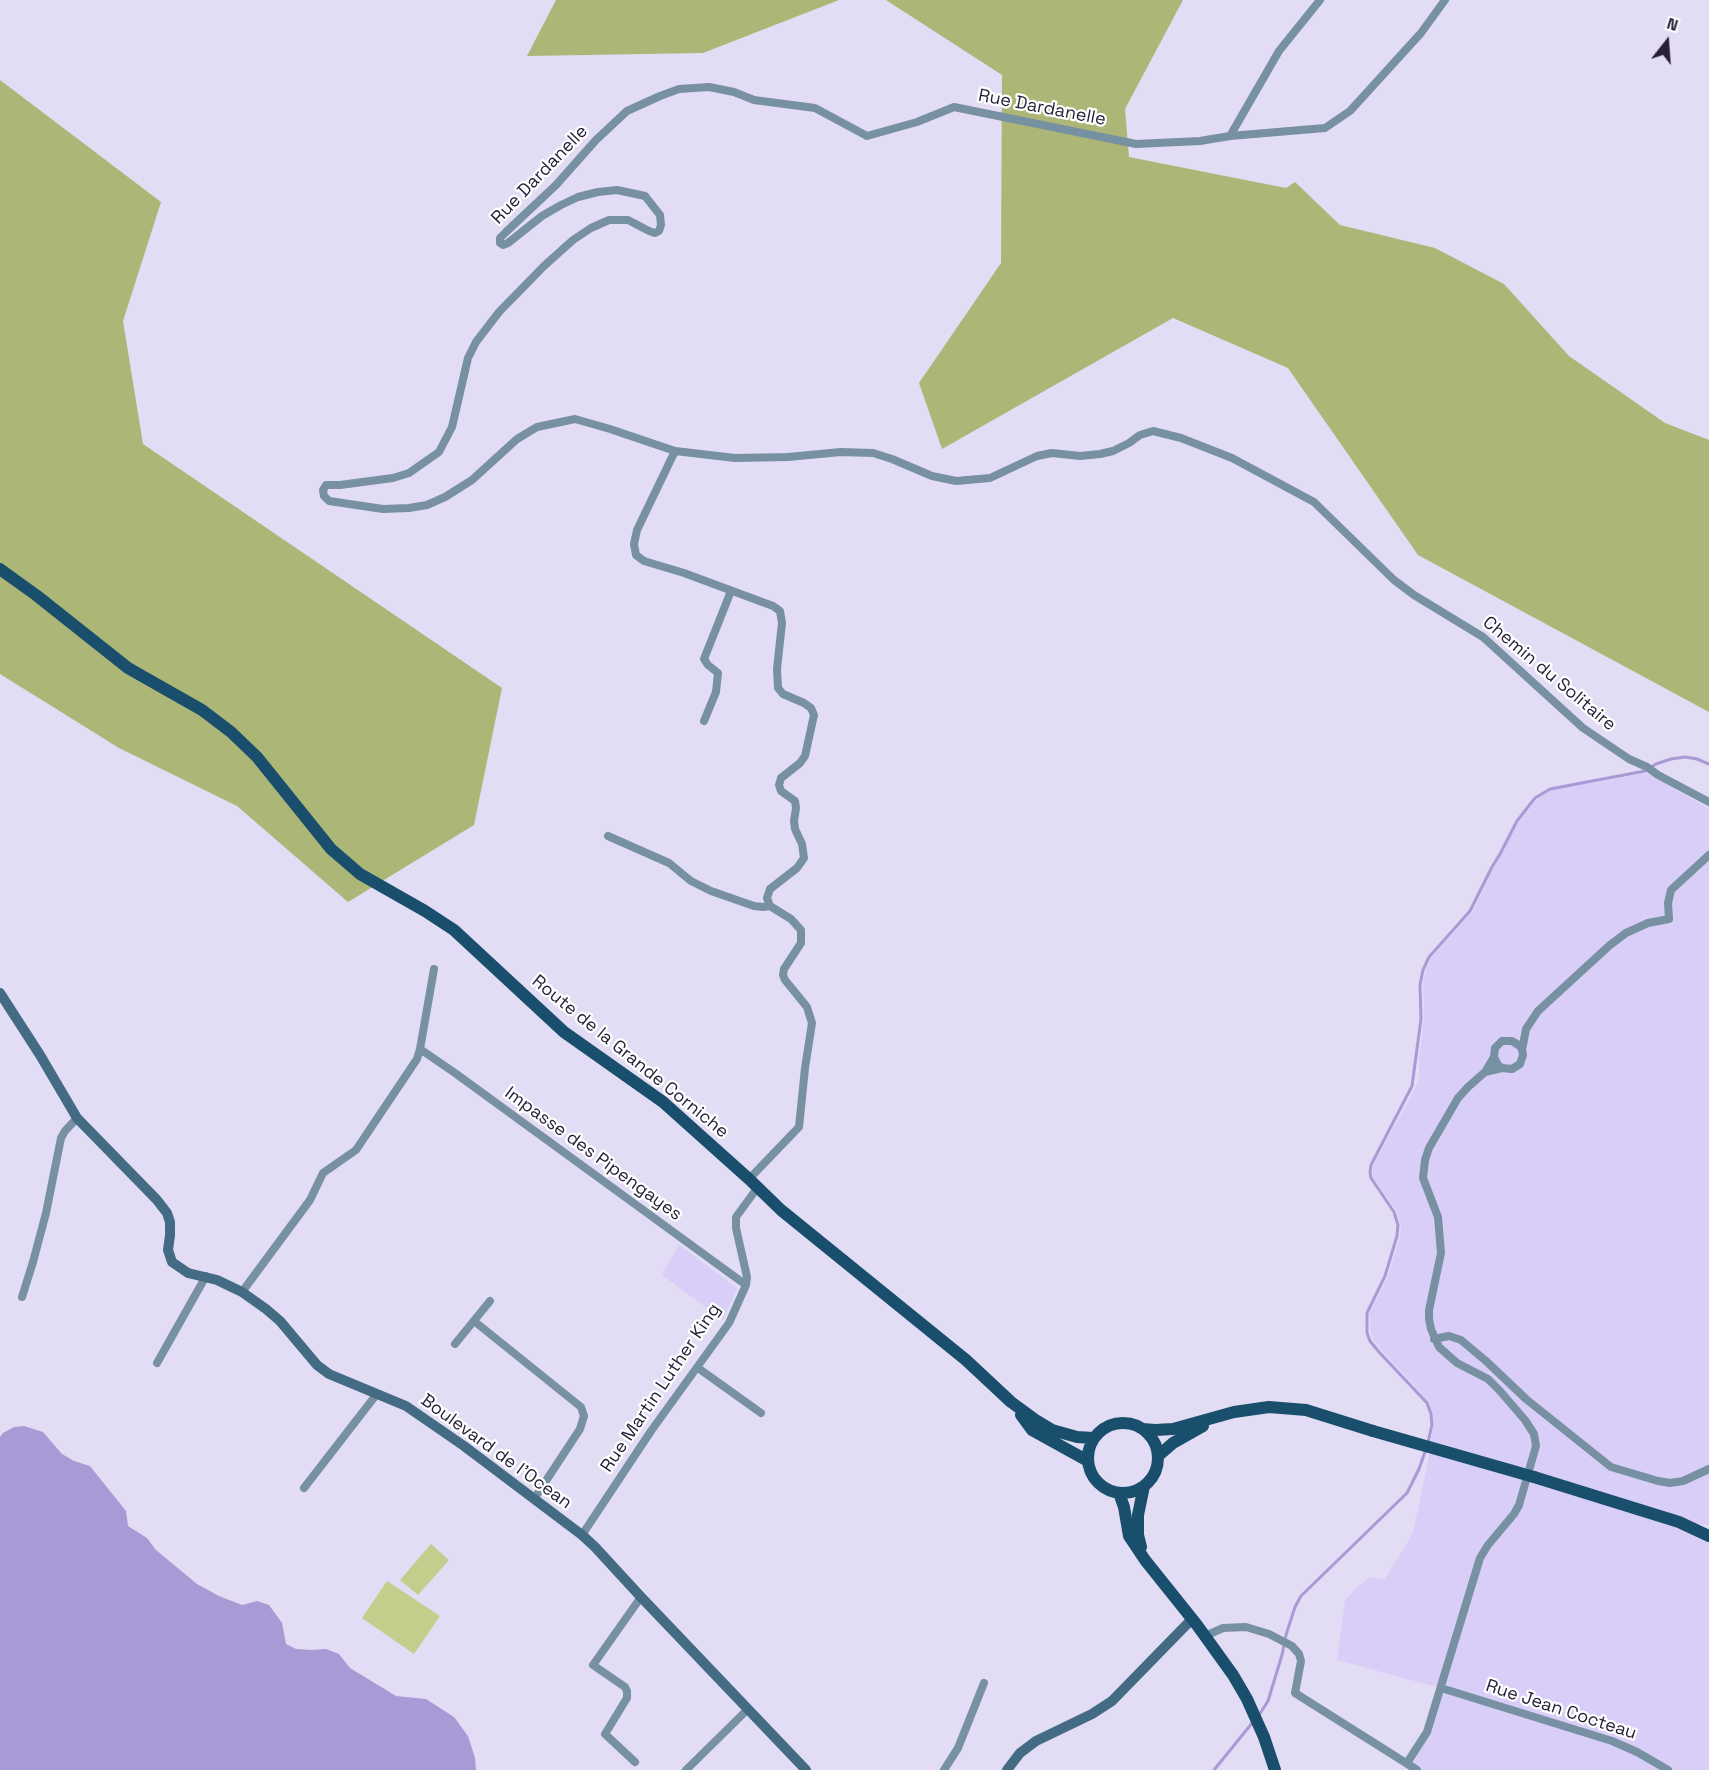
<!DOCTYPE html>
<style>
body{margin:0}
#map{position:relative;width:1709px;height:1770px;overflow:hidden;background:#e2dcf5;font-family:"Space Grotesk",sans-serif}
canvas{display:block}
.north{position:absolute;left:1637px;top:12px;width:60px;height:60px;-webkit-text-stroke:4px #fff;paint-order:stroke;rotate:17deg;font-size:16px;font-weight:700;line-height:24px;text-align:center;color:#261f37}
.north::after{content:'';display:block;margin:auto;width:21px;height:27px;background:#261f37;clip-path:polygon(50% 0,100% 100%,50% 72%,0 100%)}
</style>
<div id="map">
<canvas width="1709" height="1770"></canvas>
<div class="north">N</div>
</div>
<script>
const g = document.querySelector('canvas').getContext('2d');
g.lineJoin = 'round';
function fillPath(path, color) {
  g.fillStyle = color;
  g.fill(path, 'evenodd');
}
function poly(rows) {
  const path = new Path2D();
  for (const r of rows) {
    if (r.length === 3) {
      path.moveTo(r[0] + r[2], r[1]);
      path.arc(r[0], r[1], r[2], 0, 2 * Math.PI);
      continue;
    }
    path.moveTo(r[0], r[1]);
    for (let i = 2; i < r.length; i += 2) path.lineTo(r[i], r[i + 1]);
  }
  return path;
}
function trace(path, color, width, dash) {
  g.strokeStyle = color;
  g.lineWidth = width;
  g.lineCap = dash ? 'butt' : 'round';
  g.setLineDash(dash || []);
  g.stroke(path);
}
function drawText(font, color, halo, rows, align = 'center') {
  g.font = font + ' "Space Grotesk",sans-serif';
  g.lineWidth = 4.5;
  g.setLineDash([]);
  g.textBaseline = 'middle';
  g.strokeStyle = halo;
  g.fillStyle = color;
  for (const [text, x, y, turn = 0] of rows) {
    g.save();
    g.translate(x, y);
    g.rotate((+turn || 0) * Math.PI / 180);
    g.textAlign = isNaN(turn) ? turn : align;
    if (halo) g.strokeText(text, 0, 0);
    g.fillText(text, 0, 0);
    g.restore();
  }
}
fillPath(poly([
 [1647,773,1709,809,1709,1525,1682,1522,1709,1536,1709,1770,1417,1770,1407,1763,1427,1732,1441,1688,1337,1660,1345,1601,1354,1590,1370,1577,1385,1579,1413,1533,1431,1447,1430,1441,1434,1425,1432,1414,1428,1403,1412,1383,1383,1352,1374,1341,1371,1333,1370,1312,1388,1277,1400,1237,1401,1225,1397,1212,1374,1178,1372,1172,1373,1165,1415,1089,1419,1079,1419,1058,1424,1019,1423,985,1426,970,1432,957,1473,911,1494,867,1519,822,1537,799,1551,790],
 [679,1245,737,1288,723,1320,662,1275]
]), '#d8cef8');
fillPath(poly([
 [431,1544,449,1560,418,1595,400,1580],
 [387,1581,440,1616,414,1654,362,1618]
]), '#c3ce8d');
fillPath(poly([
 [556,0,839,0,703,53,527,56],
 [886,0,1183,0,1125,109,1129,157,1286,188,1295,182,1340,225,1435,248,1504,284,1569,356,1665,423,1709,440,1709,712,1418,555,1288,368,1173,318,942,449,919,383,1001,263,1002,75],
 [0,80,161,202,123,321,143,444,502,688,474,825,348,902,237,806,119,748,0,674]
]), '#acb777');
fillPath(poly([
 [24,1426,43,1432,62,1454,74,1461,90,1466,126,1511,128,1526,147,1538,156,1550,197,1584,219,1596,242,1605,257,1601,269,1605,282,1623,286,1644,296,1649,312,1650,326,1649,339,1654,350,1668,396,1696,426,1699,454,1717,468,1736,475,1758,476,1770,0,1770,0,1437,3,1433,14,1427]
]), '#a99ad5');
trace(poly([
 [1428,1442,1432,1425,1431,1414,1427,1403,1379,1352,1370,1341,1367,1333,1367,1313,1385,1276,1397,1236,1398,1225,1394,1212,1371,1178,1370,1172,1371,1165,1412,1086,1421,1019,1420,985,1423,970,1429,957,1470,911,1492,867,1500,854,1517,821,1535,798,1550,789,1645,771,1656,764,1671,759,1685,757,1697,759,1709,764],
 [1259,1715,1268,1701,1282,1655,1286,1635,1295,1607,1301,1596,1407,1493,1419,1469,1426,1449],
 [1214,1770,1253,1722]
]), '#a99ad5', 3);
trace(poly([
 [1445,0,1421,33,1350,111,1325,128,1230,136,1200,141,1136,144,954,107,917,122,867,136,815,108,754,100,734,92,709,87,679,89,660,96,627,111,596,140,556,185,506,232,500,238,500,243,503,245,508,243,542,216,561,205,578,197,598,192,617,190,645,196,660,215,661,225,659,231,655,233,649,231,628,220,609,220,591,228,573,240,544,266,499,312,476,342,468,358,452,427,439,452,409,473,393,478,340,485,326,485,323,490,324,496,329,501,383,509,409,508,427,505,445,497,472,480,517,439,537,427,575,419,610,429,675,451,735,458,788,457,841,452,873,453,892,459,932,476,956,481,990,478,1037,456,1052,453,1080,456,1100,454,1113,451,1129,443,1140,435,1153,431,1181,438,1232,458,1314,502,1394,580,1414,595,1483,637,1583,728,1629,759,1647,767,1658,775,1709,802],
 [1230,136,1279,51,1320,0],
 [675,451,637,530,634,544,636,555,644,561,684,573,773,606,780,611,782,623,777,669,778,688,783,694,804,703,811,708,814,715,805,756,800,763,781,778,779,785,781,791,795,801,796,808,794,821,795,829,802,844,804,858,797,868,770,889,767,898,770,906,791,919,801,930,801,943,784,969,783,975,785,980,807,1007,812,1023,805,1068,799,1127,749,1179],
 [704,721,716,692,718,673,708,665,704,659,731,591],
 [608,836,669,863,691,881,711,891,754,906,763,907,770,906],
 [420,1049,455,1073,746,1285],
 [1522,1050,1526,1029,1538,1011,1610,945,1626,933,1648,923,1669,919,1668,903,1671,890,1709,855],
 [1485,1072,1502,1068,1512,1069,1520,1064,1523,1055,1522,1050,1520,1046,1512,1041,1502,1041,1495,1048,1494,1057,1498,1065,1502,1068],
 [242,1292,310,1200,323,1173,356,1150,417,1059,420,1049,434,969],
 [22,1297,33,1262,46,1213,61,1138,65,1131,77,1118],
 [474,1321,581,1407,584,1416,580,1429,534,1499],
 [1434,1339,1449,1336,1461,1340,1486,1361,1526,1399,1611,1467,1658,1481,1670,1483,1683,1481,1709,1469],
 [455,1344,490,1301],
 [157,1363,206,1276],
 [698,1368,761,1413],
 [304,1488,376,1395],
 [582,1535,651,1431,729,1323,746,1285,747,1277,736,1228,736,1217,758,1187],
 [1205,1636,1223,1628,1246,1627,1269,1634,1292,1646,1299,1654,1301,1661,1295,1693,1417,1770],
 [1441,1688,1612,1741,1637,1752,1668,1770],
 [635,1762,605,1734,627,1698,627,1691,625,1687,593,1665,641,1597],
 [1407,1763,1427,1732,1480,1558,1488,1545,1514,1514,1519,1505,1536,1446,1534,1434,1525,1420,1500,1391,1488,1379,1457,1363,1439,1347,1431,1329,1429,1319,1429,1310,1441,1253,1438,1217,1423,1178,1425,1160,1429,1148,1458,1098,1468,1087,1485,1072,1494,1057],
 [686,1770,748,1709],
 [944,1770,958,1748,984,1683]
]), '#7791a2', 8);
trace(poly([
 [0,993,40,1055,77,1118,157,1200,167,1213,170,1222,170,1235,168,1250,172,1262,188,1273,217,1280,242,1292,266,1309,280,1321,317,1365,329,1374,406,1406,464,1446,582,1535,595,1547,641,1597,806,1770],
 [1007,1770,1020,1753,1036,1741,1092,1714,1112,1701,1192,1619]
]), '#436b83', 10);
trace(poly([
 [0,569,36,595,128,668,202,710,231,732,257,757,331,849,360,874,425,911,454,930,564,1032,663,1102,749,1179,781,1210,966,1360,1011,1402,1037,1421,1052,1430,1077,1437,1093,1438],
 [1021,1415,1032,1430,1088,1461],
 [1123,1458,35],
 [1143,1429,1155,1430,1173,1429,1234,1412,1269,1407,1306,1410,1373,1431],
 [1158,1456,1173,1443,1203,1426],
 [1534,1477,1679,1522,1709,1536],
 [1119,1493,1124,1507,1129,1536,1145,1560,1197,1625,1233,1675,1247,1699,1264,1737,1275,1770],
 [1141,1547,1138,1535,1138,1515,1144,1486]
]), '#194f6c', 12);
trace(poly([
 [1373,1431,1534,1477]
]), '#194f6c', 12);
drawText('18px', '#261f37', '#fff', [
 ["Rue Dardanelle",1042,108,11],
 ["Rue Dardanelle",540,175,-46],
 ["Chemin du Solitaire",1549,674,40],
 ["Route de la Grande Corniche",630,1057,39],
 ["Impasse des Pipengayes",593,1154,36],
 ["Rue Martin Luther King",661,1388,-56],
 ["Boulevard de l'Ocean",496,1452,36],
 ["Rue Jean Cocteau",1561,1710,18]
]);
</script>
